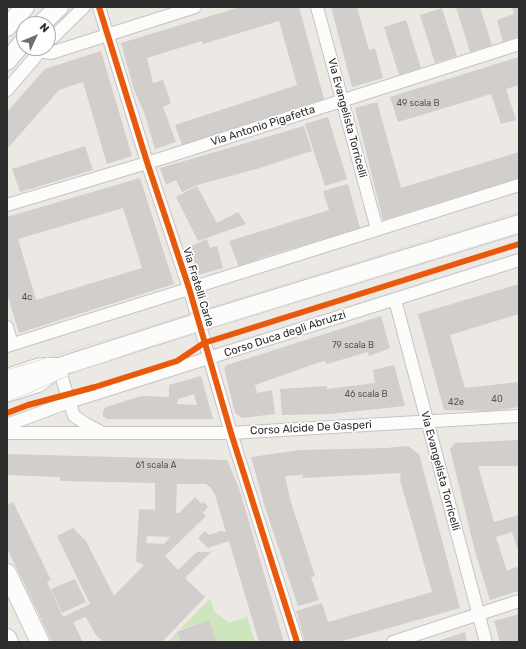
<!DOCTYPE html>
<style>
body{margin:0}
#map{position:relative;width:526px;height:649px;overflow:hidden;background:#ece8e4;font-family:Rubik,sans-serif}
canvas{display:block}
.frame{position:absolute;inset:0;border:8px solid #2e2e2e;pointer-events:none}
.north{position:absolute;left:16px;top:16px;width:40px;height:40px;box-sizing:border-box;background:#fff;border:1px solid #ababab;border-radius:50%;rotate:46deg;font-size:11px;font-weight:700;line-height:16px;text-align:center;color:#2e2e2e}
.north::after{content:'';display:block;margin:auto;width:14px;height:18px;background:#706f6e;clip-path:polygon(50% 0,100% 100%,50% 72%,0 100%)}
</style>
<div id="map">
<canvas width="526" height="649"></canvas>
<div class="frame"></div>
<div class="north">N</div>
</div>
<script>
const g = document.querySelector('canvas').getContext('2d');
g.lineJoin = 'round';
function fillPath(path, color) {
  g.fillStyle = color;
  g.fill(path, 'evenodd');
}
function poly(rows) {
  const path = new Path2D();
  for (const r of rows) {
    path.moveTo(r[0], r[1]);
    for (let i = 2; i < r.length; i += 2) path.lineTo(r[i], r[i + 1]);
  }
  return path;
}
function trace(path, color, width, dash) {
  g.strokeStyle = color;
  g.lineWidth = width;
  g.lineCap = dash ? 'butt' : 'round';
  g.setLineDash(dash || []);
  g.stroke(path);
}
function drawText(font, color, halo, rows, align = 'center') {
  g.font = font + ' Rubik,sans-serif';
  g.lineWidth = 3.5;
  g.setLineDash([]);
  g.textBaseline = 'middle';
  g.strokeStyle = halo;
  g.fillStyle = color;
  for (const [text, x, y, turn = 0] of rows) {
    g.save();
    g.translate(x, y);
    g.rotate((+turn || 0) * Math.PI / 180);
    g.textAlign = isNaN(turn) ? turn : align;
    if (halo) g.strokeText(text, 0, 0);
    g.fillText(text, 0, 0);
    g.restore();
  }
}
fillPath(poly([
 [210,599,214,611,229,623,247,617,255,642,217,642,209,620,178,631,181,642,168,642,177,632]
]), '#cee6be');
fillPath(poly([
 [240,7,299,7,324,99,182,145,175,125,297,85,279,21,203,44,202,41,147,58,153,83,163,80,171,103,163,107,176,142,155,149,144,112,134,90,121,43],
 [331,7,357,7,369,50,375,48,383,78,352,87],
 [456,7,480,7,492,45,470,52],
 [512,7,519,7,519,36,503,42,497,20,514,14],
 [442,8,457,56,435,63,420,15],
 [406,20,421,68,399,75,384,27],
 [101,51,132,156,107,164,83,82,59,90,7,149,7,112,45,69],
 [519,57,519,85,506,89,516,120,501,124,491,94,398,122,390,97],
 [377,102,401,188,519,152,519,178,383,220,355,108],
 [328,117,347,179,325,186,305,124],
 [304,126,312,151,260,168,197,185,182,192,176,180,166,185,160,168],
 [85,146,93,170,20,192,12,169],
 [140,178,174,284,19,333,7,294,7,217],
 [123,208,142,268,36,300,18,239],
 [348,184,360,228,261,258,239,267,229,241,329,210,323,191],
 [197,186,217,223,238,212,246,224,198,241,176,197],
 [207,239,210,248,217,246,223,268,198,275,189,247],
 [519,284,519,314,450,335,465,388,519,382,519,407,491,411,444,410,418,314],
 [381,316,390,348,369,356,368,352,327,364,325,361,320,362,255,385,257,393,272,390,275,414,242,418,235,413,224,368,227,365],
 [394,365,405,406,330,414,282,415,280,389,327,386,327,389,375,383,373,370],
 [201,376,213,419,107,419,103,416,103,411,106,407,142,396,169,397,169,385],
 [194,394,197,405,177,404,178,399],
 [519,440,519,466,478,466,494,522,519,515,519,547,517,548,512,532,496,537,507,571,519,566,519,591,490,600,476,555,450,449,455,443],
 [408,446,419,454,460,608,339,642,305,642,296,611,322,603,328,622,432,592,400,480,401,473,302,478,303,475,285,476,290,499,315,576,311,577,319,600,298,606,265,507,251,457,300,450,386,448],
 [7,454,227,460,239,488,284,642,259,642,229,541,208,548,198,538,205,531,209,535,221,531,226,532,215,495,211,488,206,484,177,484,176,513,179,513,195,497,202,504,204,502,208,507,203,513,206,516,165,556,178,570,197,552,209,552,213,550,185,578,205,597,162,642,103,642,95,634,86,617,73,622,83,642,52,642,7,548,7,505,13,502,51,580,47,582,63,617,90,604,57,536,73,528,86,541,114,596,144,565,136,561,139,509,155,510,155,483,60,481,60,477,7,475],
 [147,536,170,537,164,544,146,543],
 [75,579,86,602,62,613,51,589],
 [519,614,519,642,500,642,494,621],
 [209,620,217,642,181,642,177,632],
 [465,632,467,642,435,642]
]), '#d1cecb');
const street = poly([
 [99,7,147,162,189,288,231,433,297,642],
 [317,7,377,229],
 [48,42,84,7],
 [40,51,51,53,195,7],
 [7,90,43,48],
 [7,205,160,159,519,44],
 [395,300,486,642],
 [7,327,12,344],
 [7,346,519,185],
 [60,367,63,382,74,416,86,424,99,431],
 [7,425,69,402,519,260],
 [7,433,231,433,519,416],
 [393,642,519,601]
]);
const secondary = poly([
 [41,24,59,7],
 [7,27,25,7],
 [7,61,24,41],
 [7,378,40,367,60,367],
 [7,393,38,383,60,367,65,365,199,322,519,224],
 [7,573,40,642],
 [7,638,9,642]
]);
trace(street, '#c5c4c5', 14);
trace(secondary, '#c5c4c5', 20);
trace(street, '#fcfcfb', 12);
trace(secondary, '#fcfcfb', 18);
trace(poly([
 [7,370,519,212],
 [7,402,25,395,78,371,149,347,519,233]
]), '#dfdfe1', 1);
trace(poly([
 [99,7,147,162,189,288,231,433,297,642],
 [7,413,28,405,95,387,177,361,204,343,519,244]
]), '#e8590c', 6);
drawText('9px', '#585857', null, [
 ["49 scala B",418,103],
 ["4c",27,297],
 ["79 scala B",353,345],
 ["46 scala B",366,394],
 ["40",497,399],
 ["42e",456,402],
 ["61 scala A",156,465]
]);
drawText('11px', '#2e2e2e', '#fff', [
 ["Via Evangelista Torricelli",347,118,75],
 ["Via Antonio Pigafetta",263,126,-18],
 ["Via Fratelli Carle",198,287,73],
 ["Corso Duca degli Abruzzi",285,334,-18],
 ["Corso Alcide De Gasperi",311,428,-3],
 ["Via Evangelista Torricelli",440,471,75]
]);
</script>
